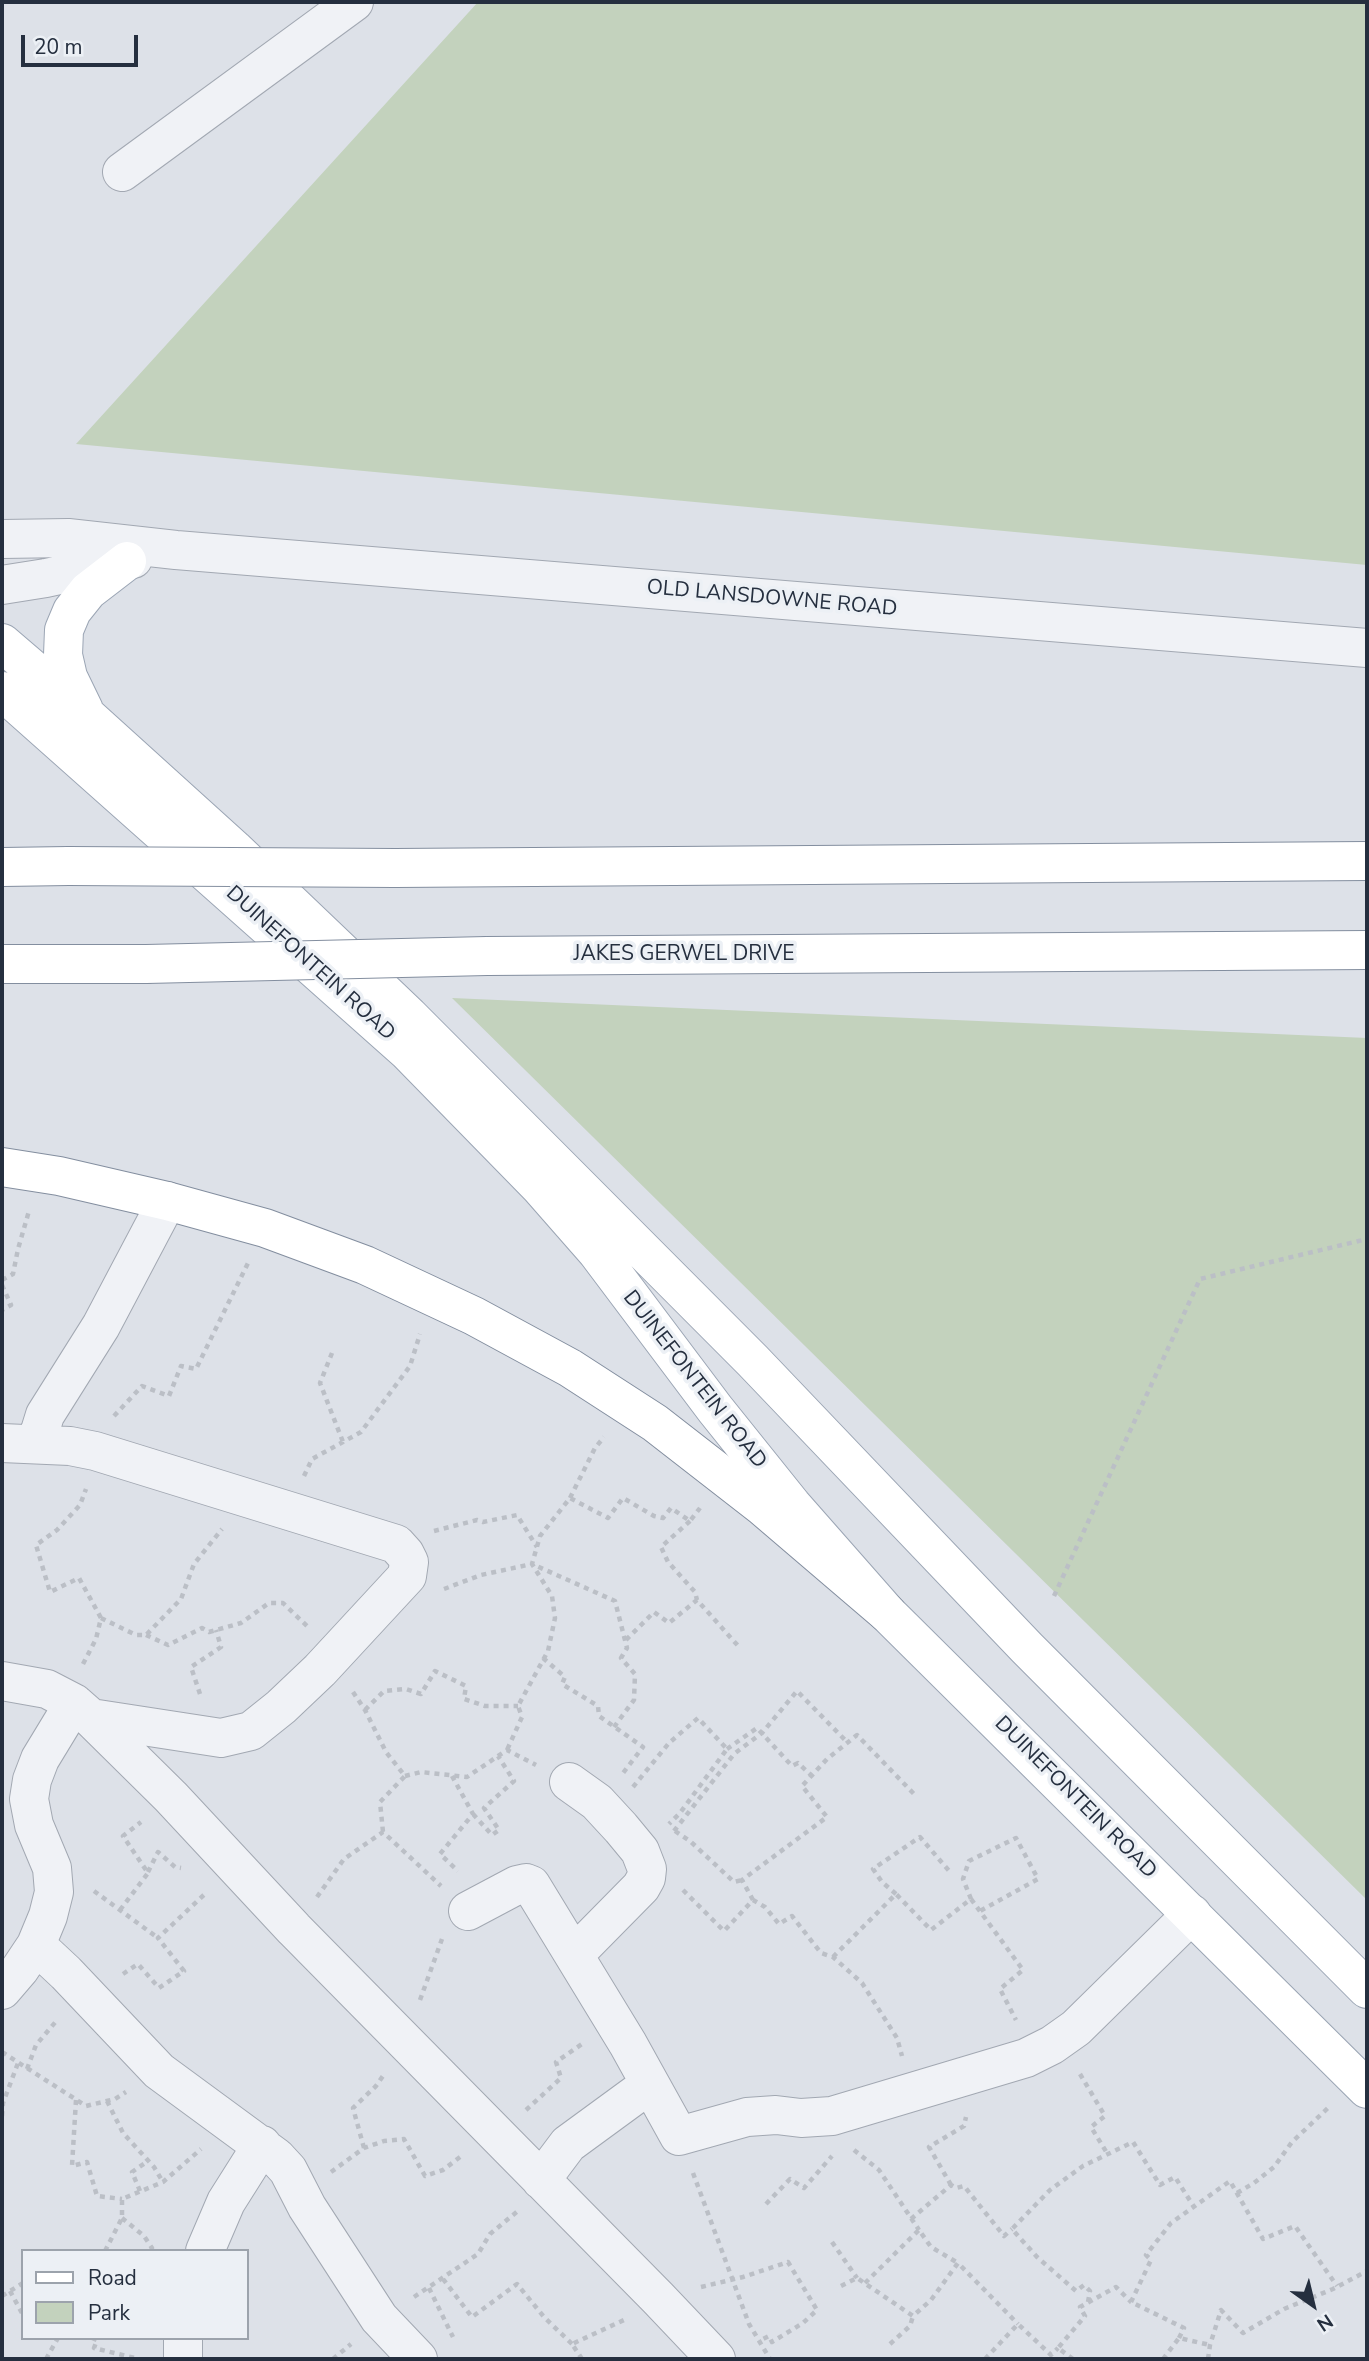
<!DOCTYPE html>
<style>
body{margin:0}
#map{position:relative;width:1369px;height:2361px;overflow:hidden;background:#dde1e8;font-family:"Nunito Sans",sans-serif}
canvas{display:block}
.frame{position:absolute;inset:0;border:4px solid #252f3f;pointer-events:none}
.legend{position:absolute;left:21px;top:2249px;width:228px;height:91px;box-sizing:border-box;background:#ecf0f5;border:2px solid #9ca3ac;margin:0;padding:9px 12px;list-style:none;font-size:21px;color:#252f3f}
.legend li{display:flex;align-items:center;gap:14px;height:35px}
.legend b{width:35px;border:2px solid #9ca3ac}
.north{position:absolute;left:1278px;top:2270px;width:70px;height:70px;-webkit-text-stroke:5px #ecf0f5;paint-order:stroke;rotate:146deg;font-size:19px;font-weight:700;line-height:28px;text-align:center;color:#252f3f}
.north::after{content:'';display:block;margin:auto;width:24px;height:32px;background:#252f3f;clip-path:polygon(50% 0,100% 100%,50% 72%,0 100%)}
.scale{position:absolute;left:21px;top:35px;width:117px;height:32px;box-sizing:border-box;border:4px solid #252f3f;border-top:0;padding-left:9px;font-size:21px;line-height:24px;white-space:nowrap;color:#252f3f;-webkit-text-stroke:5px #ecf0f5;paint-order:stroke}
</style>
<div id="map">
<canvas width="1369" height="2361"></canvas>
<div class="frame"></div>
<ul class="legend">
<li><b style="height:9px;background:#fff"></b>Road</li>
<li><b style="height:19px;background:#c3d2bd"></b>Park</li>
</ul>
<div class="north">N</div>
<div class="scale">20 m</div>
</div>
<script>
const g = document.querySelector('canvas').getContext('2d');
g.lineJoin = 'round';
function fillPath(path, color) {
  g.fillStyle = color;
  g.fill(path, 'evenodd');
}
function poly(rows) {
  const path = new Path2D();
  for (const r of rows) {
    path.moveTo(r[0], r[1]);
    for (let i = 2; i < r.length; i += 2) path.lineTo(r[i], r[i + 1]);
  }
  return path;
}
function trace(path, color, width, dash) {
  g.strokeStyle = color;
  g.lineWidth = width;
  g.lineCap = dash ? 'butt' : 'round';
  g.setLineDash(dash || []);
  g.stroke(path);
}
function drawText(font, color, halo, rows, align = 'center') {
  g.font = font + ' "Nunito Sans",sans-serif';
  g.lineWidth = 7;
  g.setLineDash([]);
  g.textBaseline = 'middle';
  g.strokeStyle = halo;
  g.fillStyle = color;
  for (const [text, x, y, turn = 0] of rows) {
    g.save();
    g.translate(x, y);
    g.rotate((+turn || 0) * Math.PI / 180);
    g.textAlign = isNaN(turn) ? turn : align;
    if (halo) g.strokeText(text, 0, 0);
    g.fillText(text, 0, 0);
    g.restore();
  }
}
fillPath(poly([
 [478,2,1367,2,1367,565,76,444],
 [452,998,1367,1038,1367,1900]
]), '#c3d2bd');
const minor = poly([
 [122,172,354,2],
 [2,539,68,538,176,550,1367,648],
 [2,585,46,578,133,559],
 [2,1443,70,1446,95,1451,396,1544,405,1554,409,1562,407,1576,320,1670,281,1707,251,1731,221,1738,91,1718,74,1703,47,1689,2,1681],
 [36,1444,45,1415,101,1326,167,1201],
 [91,1718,171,1797,294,1929,658,2298,716,2359],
 [569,1782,597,1802,621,1828,640,1851,647,1869,646,1878,641,1887,574,1955],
 [468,1911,517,1885,526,1883,531,1885,628,2044,679,2136,747,2117,776,2115,801,2118,832,2116,1026,2058,1052,2045,1076,2028,1192,1914],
 [36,1945,66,1973,159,2071,276,2157,288,2170,307,2207,379,2318,418,2359],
 [2,1990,20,1969,36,1945,48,1916,54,1892,52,1868,34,1825,29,1799,32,1780,40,1759,74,1703],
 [541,2180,568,2144,650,2084],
 [205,2251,226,2202,262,2145],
 [183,2359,183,2338]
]);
const major = poly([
 [2,643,86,715,234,849,409,1016,753,1361,1027,1648,1367,1989],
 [2,691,407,1051,540,1187,597,1252,715,1409,792,1505,887,1613,1367,2089],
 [84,710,68,677,63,655,64,630,72,611,88,591,127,561]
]);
const highway = poly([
 [2,867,69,866],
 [395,868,1367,861],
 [487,956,1367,950],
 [2,964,146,964],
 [2,1167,59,1176,167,1201,265,1228,365,1265,474,1316,570,1368,655,1423,763,1507,887,1613]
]);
trace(minor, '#a2a8b2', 40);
trace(major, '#9ba5b4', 40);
trace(highway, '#838e9f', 40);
trace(poly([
 [2,1280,13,1274,18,1249,29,1211],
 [2,1285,11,1305,2,1310],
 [332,1353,320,1383,343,1442],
 [114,1416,142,1386,169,1396,181,1366,196,1369,248,1263],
 [304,1476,312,1459,361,1432,410,1366,420,1334],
 [570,1498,595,1448,604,1437],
 [690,1521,661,1547,668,1562,695,1592,697,1600],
 [434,1531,477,1520,483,1522,517,1515,537,1547],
 [444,1589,481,1575,532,1564,552,1596,555,1618,548,1651,518,1706,522,1717,507,1750],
 [1054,1596,1200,1279,1367,1239],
 [101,1618,136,1635,146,1635,181,1599,194,1564,222,1529],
 [146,1635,168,1645,202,1628,209,1632,241,1623,269,1603,283,1603,309,1628],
 [626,1640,654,1612,669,1623,697,1600,740,1648],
 [543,1658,565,1677,562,1684,598,1706,599,1716,643,1747,623,1773],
 [83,1664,96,1639,101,1618,79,1578,50,1592,36,1545,57,1530,80,1505,86,1489],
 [353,1692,365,1710,386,1752,405,1776,380,1802,383,1832],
 [200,1694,191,1667,221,1647,216,1630],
 [365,1710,384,1691,406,1689,421,1694,435,1671,466,1686,464,1699,485,1706,518,1706],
 [614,1727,634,1700,635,1674,621,1658,627,1648,615,1601,532,1564,540,1536,570,1498,608,1518,623,1498,654,1516,663,1518,671,1508,690,1521,700,1508],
 [727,1749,757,1728,792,1766,798,1763,812,1776],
 [405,1776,421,1772,467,1777,507,1750,536,1765],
 [452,1776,473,1814,440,1854,458,1871],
 [633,1787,669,1743,698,1718,727,1749,680,1813,669,1824],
 [473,1814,492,1835,499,1830,484,1808,514,1781,498,1756],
 [674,1831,734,1754,762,1733,797,1691,848,1743],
 [675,1831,690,1841,734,1882,742,1880],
 [148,1872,158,1852,175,1867,181,1868],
 [683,1890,724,1931,753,1900,765,1907,779,1924,792,1916,821,1953,833,1957,862,1983,897,2038,902,2056],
 [94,1891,158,1938],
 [896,1894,882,1882,873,1869,920,1837,950,1872],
 [317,1897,344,1859,383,1832,441,1886],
 [971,1899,963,1879,969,1861,1016,1838,1038,1879,980,1911],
 [753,1900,742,1880,827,1817,802,1786,827,1759,857,1735,915,1795],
 [120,1910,148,1873,123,1836,141,1822],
 [833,1957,896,1894,931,1930,971,1899,1023,1970,1000,1989,1016,2020],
 [123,1974,138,1964,159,1988,184,1971,158,1938,207,1892],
 [420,2000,442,1939],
 [2,2052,86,2106,115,2099,126,2092],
 [27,2069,36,2045,58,2019],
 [1080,2074,1105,2116,1091,2127,1107,2153],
 [76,2100,72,2166,87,2162,97,2196,122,2199],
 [107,2101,123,2133,154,2167,163,2182],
 [526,2110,561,2078,556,2062,582,2044],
 [2,2116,3,2103,18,2063],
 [364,2148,353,2108,376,2086,385,2073],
 [854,2150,879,2170,919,2230],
 [331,2172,364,2148,384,2141,404,2139,425,2176,443,2170,464,2154],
 [693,2173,749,2324,770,2359],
 [951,2185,929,2147,964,2126,966,2117],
 [140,2191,132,2172,148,2161],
 [1237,2193,1254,2183,1274,2167,1292,2142,1329,2107],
 [766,2204,790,2179,804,2188,832,2156],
 [122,2218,144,2236,152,2248,151,2251],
 [911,2219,951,2185,956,2188,964,2186,1004,2236,1012,2229],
 [832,2242,857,2278],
 [105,2251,122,2218,122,2199,163,2182,201,2149],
 [443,2279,472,2317,517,2284,544,2317,572,2344],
 [865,2283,919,2230,931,2247,958,2263],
 [841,2286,857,2278,913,2316,931,2300,958,2263,1018,2324],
 [701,2287,743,2277,788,2262,817,2310,803,2323,772,2342,769,2336,759,2341],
 [429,2288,453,2337],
 [10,2291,23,2315],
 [2,2296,23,2283],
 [414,2297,478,2254,490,2234,519,2210],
 [1088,2302,1090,2291,1084,2285,1076,2291,1037,2257,1012,2229,1050,2190,1083,2166,1133,2142,1160,2185,1175,2177,1194,2207],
 [92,2338,97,2340,94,2348,139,2359],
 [1179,2338,1184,2328,1131,2302,1151,2260,1146,2255,1171,2223,1230,2181,1263,2239,1295,2226,1337,2286],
 [890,2344,910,2326,913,2316],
 [46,2359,58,2338],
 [333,2359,351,2344],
 [582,2359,572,2344,624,2320],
 [985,2359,1018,2324,1051,2355,1058,2348],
 [1073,2359,1058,2348,1085,2316,1080,2307,1116,2287,1131,2302],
 [1163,2359,1179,2338,1210,2345],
 [1208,2359,1210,2345,1221,2310,1243,2333,1284,2309,1333,2289,1367,2271]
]), '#bbbfc6', 4.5, [5, 5]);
trace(minor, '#f0f2f6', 38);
trace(major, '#fff', 38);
trace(highway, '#fff', 38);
const highwayBridge = poly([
 [69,866,395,868],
 [146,964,487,956]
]);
trace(highwayBridge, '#838e9f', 40, []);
trace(highwayBridge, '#fff', 38);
drawText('21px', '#252f3f', '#ecf0f5', [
 ["OLD LANSDOWNE ROAD",772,599,5],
 ["JAKES GERWEL DRIVE",684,955],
 ["DUINEFONTEIN ROAD",310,964,42],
 ["DUINEFONTEIN ROAD",694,1380,52],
 ["DUINEFONTEIN ROAD",1075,1798,45]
]);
</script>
